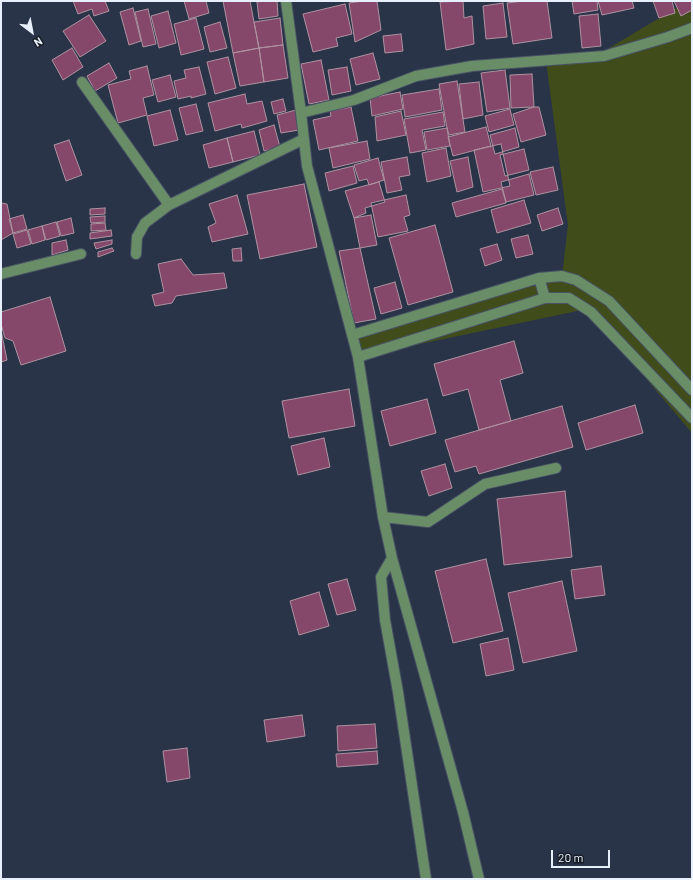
<!DOCTYPE html>
<style>
body{margin:0}
#map{position:relative;width:693px;height:880px;overflow:hidden;background:#2a3448;font-family:Barlow,sans-serif}
canvas{display:block}
.frame{position:absolute;inset:0;border:2px solid #e8effc;pointer-events:none}
.north{position:absolute;left:12px;top:12px;width:40px;height:40px;-webkit-text-stroke:3px #171c25;paint-order:stroke;rotate:148deg;font-size:11px;font-weight:700;line-height:16px;text-align:center;color:#e8effc}
.north::after{content:'';display:block;margin:auto;width:14px;height:18px;background:#e8effc;clip-path:polygon(50% 0,100% 100%,50% 72%,0 100%)}
.scale{position:absolute;left:551px;top:850px;width:59px;height:18px;box-sizing:border-box;border:2px solid #e8effc;border-top:0;padding-left:5px;font-size:12px;line-height:14px;white-space:nowrap;color:#e8effc;-webkit-text-stroke:3px #171c25;paint-order:stroke}
</style>
<div id="map">
<canvas width="693" height="880"></canvas>
<div class="frame"></div>
<div class="north">N</div>
<div class="scale">20 m</div>
</div>
<script>
const g = document.querySelector('canvas').getContext('2d');
g.lineJoin = 'round';
function fillPath(path, color) {
  g.fillStyle = color;
  g.fill(path, 'evenodd');
}
function poly(rows) {
  const path = new Path2D();
  for (const r of rows) {
    path.moveTo(r[0], r[1]);
    for (let i = 2; i < r.length; i += 2) path.lineTo(r[i], r[i + 1]);
  }
  return path;
}
function trace(path, color, width, dash) {
  g.strokeStyle = color;
  g.lineWidth = width;
  g.lineCap = dash ? 'butt' : 'round';
  g.setLineDash(dash || []);
  g.stroke(path);
}
fillPath(poly([
 [688,1,692,1,692,433,587,309,358,357,352,335,562,276,568,225,546,61,594,57]
]), '#404d1a');
const building = poly([
 [73,1,105,1,109,11,94,16,92,9,78,14,73,1],
 [184,1,206,1,209,13,189,19,184,1],
 [223,1,250,1,259,48,233,53,223,1],
 [264,1,277,1,278,16,259,19,257,2,264,1],
 [363,1,377,1,381,30,355,42,349,3,363,1],
 [463,1,464,18,472,16,474,44,446,50,440,2,463,1],
 [524,1,547,1,552,38,513,44,507,3,524,1],
 [572,1,597,1,598,10,574,14,572,1],
 [598,1,632,1,634,8,602,15,598,1],
 [653,1,672,1,675,13,659,18,653,1],
 [674,1,692,1,692,10,681,16,674,1],
 [503,3,507,37,486,39,483,6,503,3],
 [345,4,352,34,336,38,338,46,313,52,303,14,345,4],
 [133,8,141,41,129,45,120,12,133,8],
 [148,9,156,44,143,47,135,12,148,9],
 [168,11,176,43,159,48,151,16,168,11],
 [598,14,601,46,582,48,579,16,598,14],
 [89,15,106,41,80,57,63,31,89,15],
 [196,18,204,49,181,55,174,24,196,18],
 [280,18,283,45,259,48,254,22,280,18],
 [220,22,227,48,210,52,204,27,220,22],
 [401,34,403,51,385,53,383,36,401,34],
 [283,45,288,78,264,82,259,48,283,45],
 [72,48,83,67,63,80,52,60,72,48],
 [259,48,264,82,240,86,233,53,259,48],
 [373,53,380,79,356,85,350,59,373,53],
 [228,57,236,88,215,94,207,62,228,57],
 [321,60,329,100,309,104,301,64,321,60],
 [109,63,117,78,95,91,87,76,109,63],
 [147,66,154,95,143,98,147,115,118,123,108,85,131,79,129,71,147,66],
 [199,67,206,94,191,98,191,96,178,99,174,81,186,78,184,70,199,67],
 [347,67,351,91,332,95,328,70,347,67],
 [505,70,510,108,487,112,481,73,505,70],
 [532,74,534,107,511,108,510,75,532,74],
 [170,75,176,97,158,102,152,80,170,75],
 [457,81,465,132,449,135,447,128,439,84,457,81],
 [479,82,483,115,463,119,459,84,479,82],
 [439,89,442,110,405,117,402,95,439,89],
 [400,92,403,109,372,116,370,98,400,92],
 [245,94,247,104,262,101,267,121,242,128,241,124,215,131,208,103,245,94],
 [283,99,286,111,274,114,271,102,283,99],
 [196,104,203,131,186,135,179,108,196,104],
 [351,107,358,141,319,150,313,120,331,116,330,111,351,107],
 [534,107,539,107,546,135,521,142,513,114,534,107],
 [510,109,514,125,489,132,485,116,510,109],
 [170,110,178,140,154,146,147,116,170,110],
 [296,110,299,130,281,133,277,115,296,110],
 [401,111,406,135,377,141,375,117,401,111],
 [443,112,445,126,422,130,426,150,410,153,404,119,443,112],
 [274,125,280,147,264,151,259,130,274,125],
 [486,127,491,146,453,156,448,137,486,127],
 [447,128,450,146,427,150,424,132,447,128],
 [515,128,519,147,495,154,490,135,515,128],
 [254,131,260,155,233,162,227,138,254,131],
 [227,138,233,162,209,168,203,145,227,138],
 [69,140,82,175,66,181,54,145,69,140],
 [367,141,370,159,333,168,329,148,367,141],
 [501,144,510,186,483,192,474,150,501,144],
 [446,148,451,176,427,182,422,153,446,148],
 [524,149,529,170,505,176,500,155,524,149],
 [407,157,410,175,399,177,402,190,387,193,381,162,407,157],
 [468,157,473,187,457,192,450,161,468,157],
 [378,158,384,180,369,185,367,179,359,181,354,165,378,158],
 [353,166,357,183,329,191,325,173,353,166],
 [553,167,558,190,536,195,530,172,553,167],
 [529,174,534,195,506,202,501,182,529,174],
 [379,182,385,202,365,208,366,213,354,218,345,191,379,182],
 [304,184,317,247,260,259,247,195,304,184],
 [502,189,506,203,456,217,452,203,502,189],
 [237,195,248,234,212,242,208,227,216,223,209,204,237,195],
 [406,195,410,215,404,217,408,231,378,237,371,203,406,195],
 [524,200,531,223,497,233,491,210,524,200],
 [1,203,7,204,13,233,1,240,1,203],
 [105,208,105,214,90,215,90,209,105,208],
 [558,208,563,224,542,231,537,215,558,208],
 [23,215,27,229,13,233,9,219,23,215],
 [371,215,377,245,360,248,354,218,371,215],
 [105,216,105,222,91,223,90,217,105,216],
 [71,218,74,233,61,236,57,222,71,218],
 [56,222,60,236,46,240,42,226,56,222],
 [105,223,106,230,91,231,91,224,105,223],
 [435,225,453,292,408,305,389,238,435,225],
 [42,226,45,240,32,244,28,230,42,226],
 [27,230,31,244,17,248,13,234,27,230],
 [111,230,112,236,90,239,90,233,111,230],
 [528,235,533,254,516,258,511,239,528,235],
 [66,240,68,250,52,255,52,243,66,240],
 [112,240,112,244,96,249,94,243,112,240],
 [497,244,502,260,485,266,480,249,497,244],
 [112,248,114,251,98,257,98,252,112,248],
 [241,248,242,261,233,261,232,249,241,248],
 [360,248,376,319,354,323,339,251,360,248],
 [181,259,193,275,224,273,227,288,176,296,172,303,155,306,152,295,164,292,158,264,181,259],
 [395,282,402,308,381,314,374,288,395,282],
 [50,297,66,351,21,365,13,341,5,338,1,324,1,312,50,297],
 [1,330,7,360,1,362,1,330],
 [514,341,523,373,500,380,511,421,479,430,468,389,443,396,434,364,514,341],
 [349,389,355,426,289,438,282,401,349,389],
 [427,399,436,433,390,446,381,411,427,399],
 [635,405,643,433,586,450,578,423,635,405],
 [562,406,573,447,479,474,476,466,455,472,445,440,562,406],
 [324,438,330,467,298,475,291,446,324,438],
 [445,464,452,488,429,496,421,471,445,464],
 [565,491,572,557,504,565,497,499,565,491],
 [486,559,503,631,453,643,435,571,486,559],
 [601,566,605,595,575,599,571,570,601,566],
 [347,579,356,610,337,615,328,584,347,579],
 [562,581,577,651,523,663,508,593,562,581],
 [319,592,329,626,299,635,290,601,319,592],
 [508,638,514,670,486,676,480,644,508,638],
 [302,715,305,736,267,742,264,720,302,715],
 [375,724,377,748,338,751,337,726,375,724],
 [187,748,190,778,167,782,163,751,187,748],
 [377,751,378,764,337,767,336,754,377,751]
]);
fillPath(building, '#85486b');
trace(building, '#ae92a0', 1);
const minor = poly([
 [286,1,301,113,307,166,358,357,383,517,392,558,463,812,479,879],
 [82,82,169,205],
 [301,113,354,100,416,76,472,66,604,56,668,37,692,28],
 [136,254,137,237,145,223,169,205,304,139],
 [1,274,81,254],
 [539,278,545,298],
 [352,335,539,278,562,276,576,280,609,301,692,390],
 [358,357,545,298,569,298,591,312,692,418],
 [383,517,428,522,485,484,556,468],
 [392,558,381,577,385,620,398,692,426,879]
]);
trace(minor, '#485265', 12);
trace(minor, '#698d67', 10);
</script>
